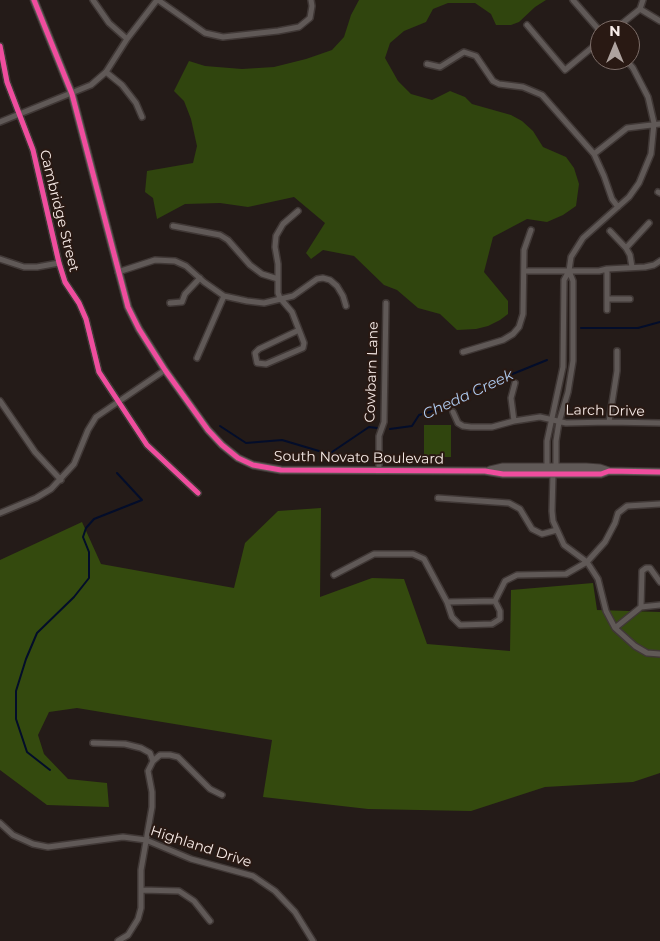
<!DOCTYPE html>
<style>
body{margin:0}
#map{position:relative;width:660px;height:941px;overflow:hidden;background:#241b18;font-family:Montserrat,sans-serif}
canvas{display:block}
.north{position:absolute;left:590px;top:20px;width:50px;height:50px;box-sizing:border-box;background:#291913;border:1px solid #7c6d68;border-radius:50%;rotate:0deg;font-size:14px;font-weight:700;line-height:20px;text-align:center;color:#f8ece8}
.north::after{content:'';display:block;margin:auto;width:18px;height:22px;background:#aea39f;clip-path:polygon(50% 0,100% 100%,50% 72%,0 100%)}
</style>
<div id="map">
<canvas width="660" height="941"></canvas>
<div class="north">N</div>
</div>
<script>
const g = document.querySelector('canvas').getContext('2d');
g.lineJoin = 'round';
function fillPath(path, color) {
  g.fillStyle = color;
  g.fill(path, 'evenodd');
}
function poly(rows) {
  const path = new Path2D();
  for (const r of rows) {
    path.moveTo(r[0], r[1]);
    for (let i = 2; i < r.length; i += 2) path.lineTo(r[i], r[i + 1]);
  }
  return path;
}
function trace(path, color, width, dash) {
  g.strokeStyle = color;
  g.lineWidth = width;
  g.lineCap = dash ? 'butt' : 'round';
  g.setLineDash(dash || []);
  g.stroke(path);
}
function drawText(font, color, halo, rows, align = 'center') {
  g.font = font + ' Montserrat,sans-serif';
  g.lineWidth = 4;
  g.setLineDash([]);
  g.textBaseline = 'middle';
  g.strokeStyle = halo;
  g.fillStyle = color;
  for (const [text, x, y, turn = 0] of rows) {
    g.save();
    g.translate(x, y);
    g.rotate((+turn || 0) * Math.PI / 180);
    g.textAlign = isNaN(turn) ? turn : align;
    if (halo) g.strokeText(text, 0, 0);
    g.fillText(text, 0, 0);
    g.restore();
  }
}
fillPath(poly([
 [359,0,546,0,535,7,519,22,511,25,496,25,491,14,475,3,448,3,433,9,426,22,404,31,390,43,385,58,398,81,411,94,432,100,450,91,465,97,472,104,511,115,522,121,533,131,543,147,566,157,574,168,579,184,576,206,563,215,547,222,527,219,493,237,484,272,508,301,508,314,500,320,488,326,476,329,457,330,440,314,418,308,397,290,384,285,354,256,323,250,311,259,306,253,325,223,294,197,248,207,220,203,185,204,157,219,153,198,145,192,147,171,193,163,197,146,191,119,184,101,174,91,189,61,205,66,242,69,274,67,306,59,332,50,344,37,351,15],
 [424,425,451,425,451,457,424,457]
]), '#30450e');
fillPath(poly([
 [321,508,320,597,372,578,404,579,427,644,510,651,511,590,593,583,597,610,660,612,660,773,633,782,545,787,471,811,368,809,263,797,272,740,77,708,49,712,38,735,44,754,68,779,107,783,109,807,47,805,0,770,0,560,82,522,101,564,234,588,245,543,278,511]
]), '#344a0e');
trace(poly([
 [581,328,638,328,660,322],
 [220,426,246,443,282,440,329,454,369,427,377,428],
 [390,429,412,426,419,415,451,406,473,390,547,360],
 [50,770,27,752,16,719,16,691,26,659,37,633,74,597,89,578,89,552,83,537,86,528,94,519,142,500,117,473]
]), '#030d2a', 2);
const minor = poly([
 [93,0,109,23,127,39],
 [158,0,205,33,223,37,278,31,299,27,310,18,312,6,311,0],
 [573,0,600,31],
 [640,9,660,21],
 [527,25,565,70,600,41],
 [614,30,640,9,643,0],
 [0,46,7,82,33,150,59,263,65,282,79,303,86,319,99,372,147,445,198,493],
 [427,64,440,67,464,52,476,56,493,81,499,84,523,87,542,95,594,154,604,176,612,199,618,207],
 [106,72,122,85,136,103,142,117],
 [0,122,91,85,106,72,127,39,157,0],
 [594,154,627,128,660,124],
 [658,192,660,193],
 [298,211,283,224,276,236,275,247,278,264,278,293,280,298,292,312,299,330],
 [173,226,220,235,228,240,250,265,262,274,278,279],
 [610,231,626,248],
 [0,259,24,267,37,267,59,263],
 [632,267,630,255,626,248,649,223],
 [607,269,607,310],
 [524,271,599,271,607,269,645,267,654,265,660,261],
 [569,271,573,281,573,361,568,392,559,422,556,441,556,467,553,474,552,511,553,521,564,545,587,562,598,579,606,611,615,628,635,646,647,653,660,654],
 [118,272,155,260,175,261,186,266,204,282,224,296,247,301,264,303,293,296,317,279,323,278,330,280,337,286,343,296,346,306],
 [607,299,630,299],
 [170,303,182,302,185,294,200,278],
 [299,330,304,343,303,348,266,364,257,363,255,353,259,349,299,330],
 [463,352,503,340,513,334,519,327,523,314,524,250,531,230],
 [197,358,224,296],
 [0,401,35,452,61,480],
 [453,412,458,423,463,426,471,427,492,427,514,421,540,417,566,423,609,422,660,423],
 [514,421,511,398,515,383],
 [609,422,617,371,617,351],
 [547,468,547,441,563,367,564,280,569,271,571,257,583,238,629,197,639,183,651,154,654,123,648,97,633,68,626,60],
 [379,471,379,436,384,422,386,303],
 [438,498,509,503,520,509,532,529,542,534,557,530],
 [0,513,36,498,51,489,74,464,88,430,96,417,165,370],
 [334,575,374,554,413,554,424,559,447,602,495,601,505,581,517,575,566,574,587,562,605,542,615,523,618,513,627,506,660,504],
 [447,602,452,617,460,625,492,624,500,619,500,611,495,601],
 [641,607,642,571,646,568,650,568,660,582],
 [615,628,641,607,660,605],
 [93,743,125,744,141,748,150,753,153,761],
 [0,823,13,835,33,844,48,847,123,837,146,840,191,859,253,876,275,891,295,912,313,941],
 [142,890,179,891,194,901,210,921],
 [118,941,128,935,138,919,141,908,141,870,152,807,152,792,148,771,153,761,160,755,170,755,178,757,210,789,222,795]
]);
const secondary = poly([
 [34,0,72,94,128,307,139,329,165,370,208,430,222,445,238,458,253,465,281,470,485,471,503,474,601,474,609,471,660,472],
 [490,470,503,467,586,467,600,468,609,471]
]);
trace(minor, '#403836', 8);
trace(secondary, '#403836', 9);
trace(minor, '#605957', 5);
trace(secondary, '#605957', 7);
trace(poly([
 [34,0,72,94,128,307,139,329,165,370,208,430,222,445,238,458,253,465,281,470,485,471,503,474,601,474,609,471,660,472],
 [0,46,7,82,33,150,59,263,65,282,79,303,86,319,99,372,147,445,198,493]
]), '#ef4d9e', 5);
drawText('14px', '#f8ece8', '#291913', [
 ["Cambridge Street",59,211,76],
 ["Cowbarn Lane",372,372,-88],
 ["Larch Drive",605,411,1],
 ["South Novato Boulevard",359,458,1],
 ["Highland Drive",201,847,18]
]);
drawText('italic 15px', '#aecaef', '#291913', [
 ["Cheda Creek",468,395,-25]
]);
</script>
